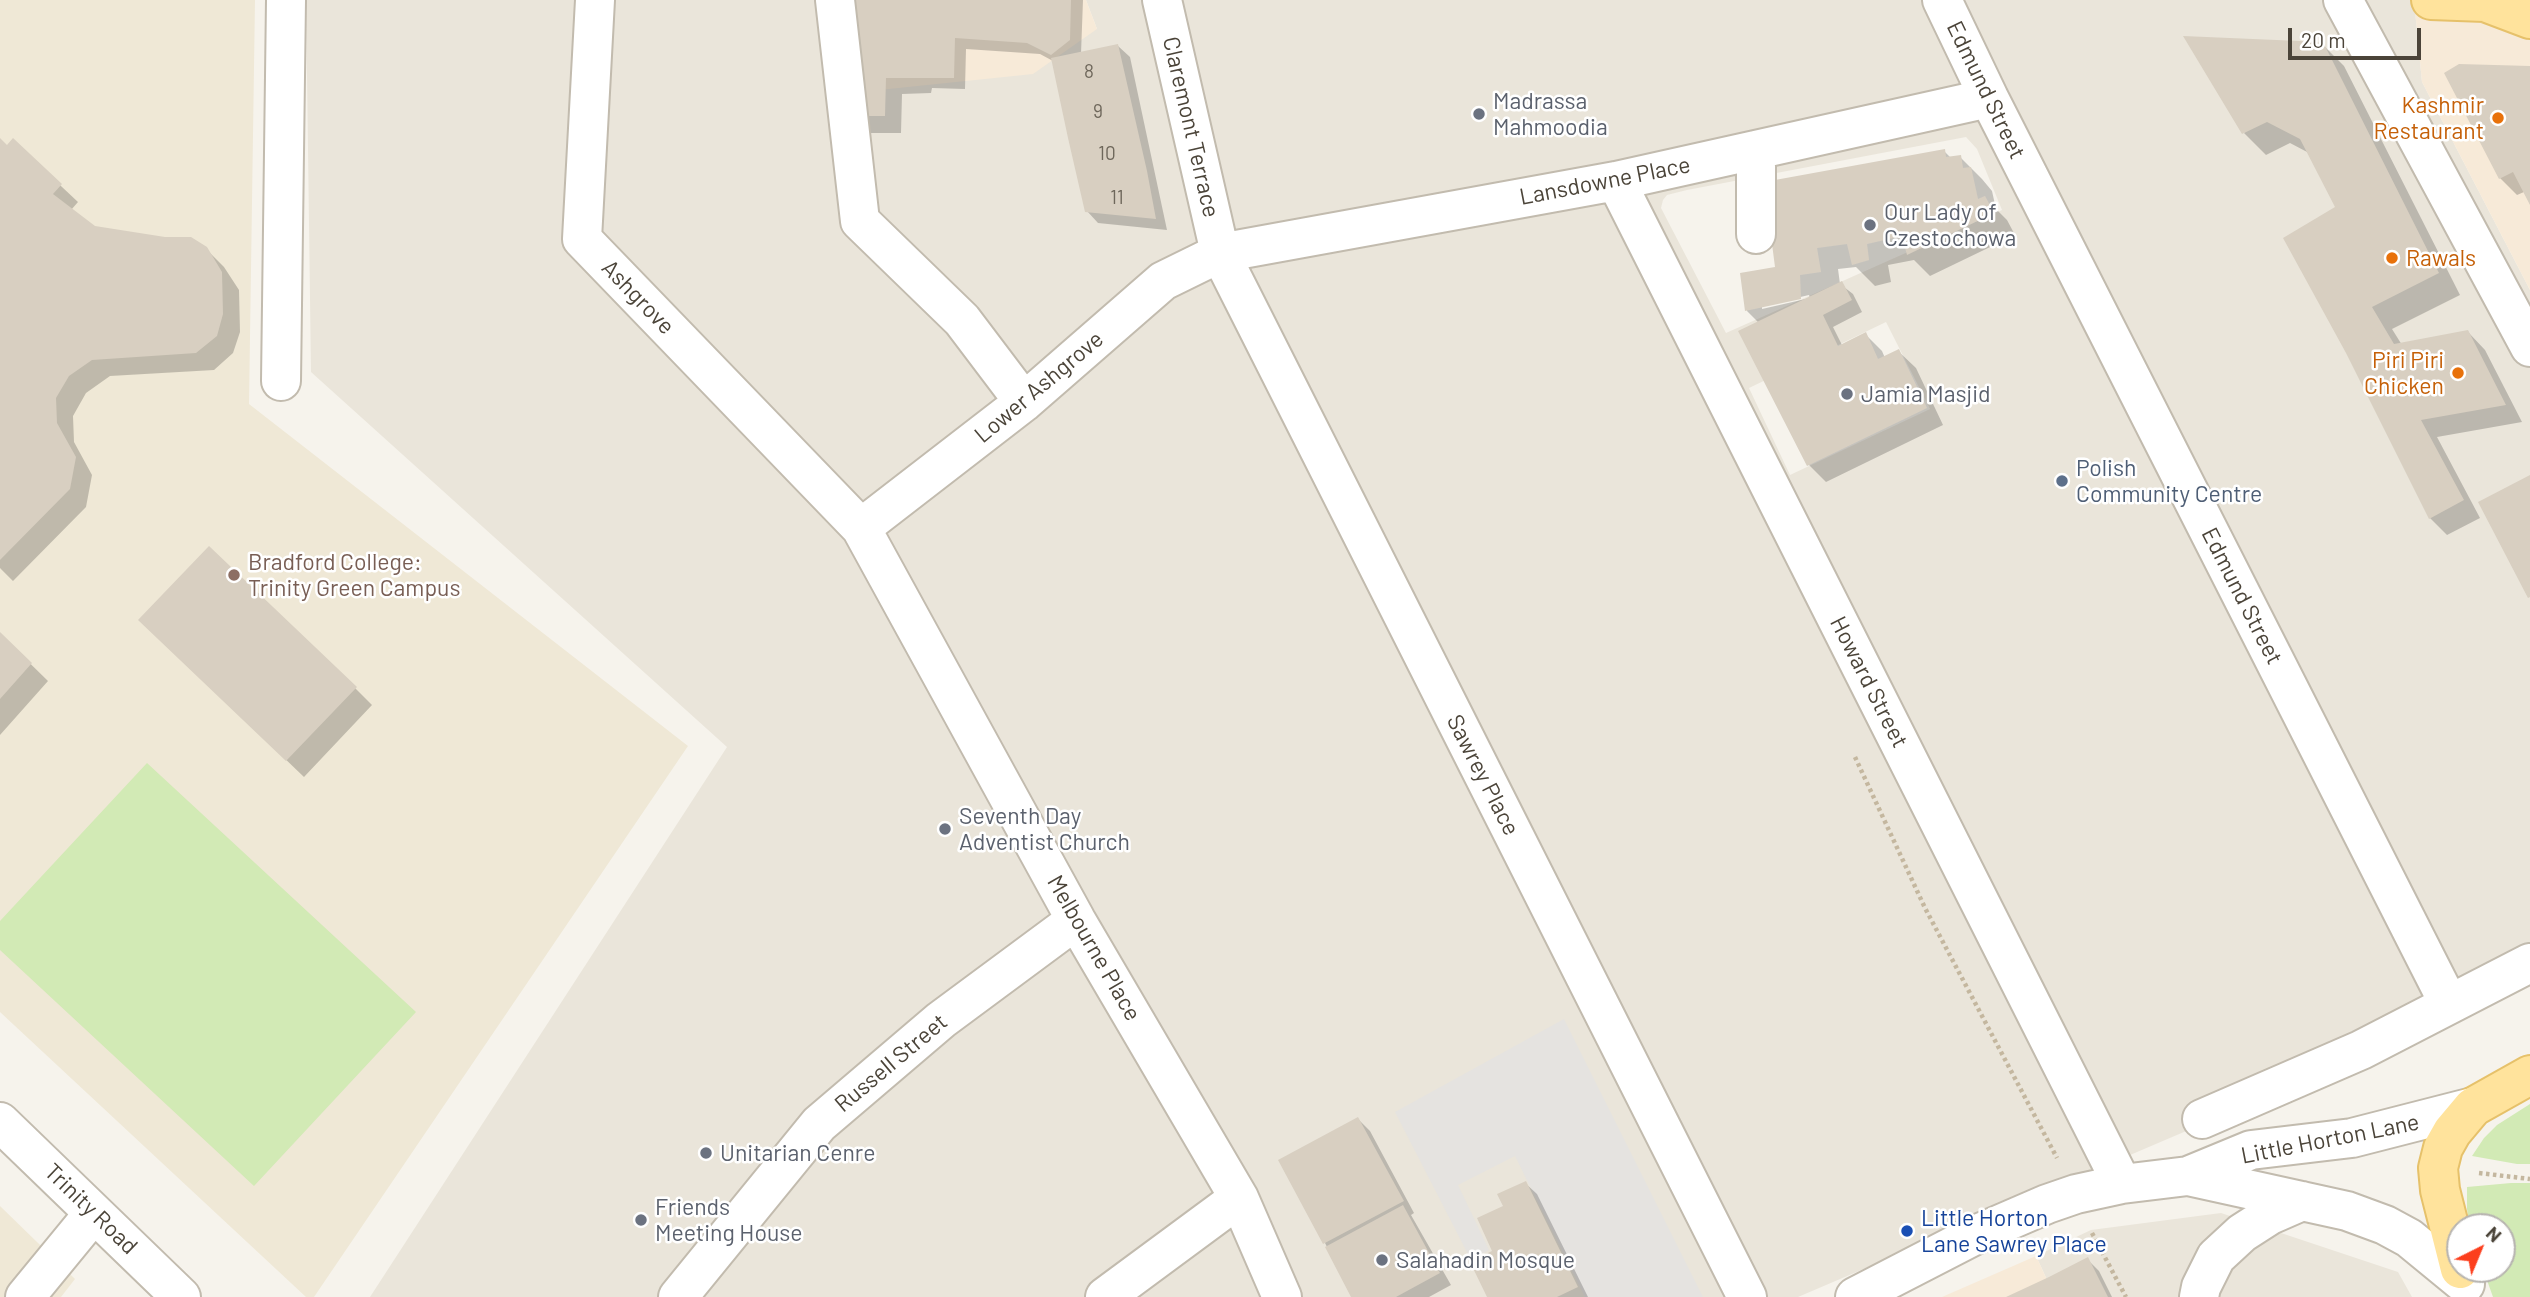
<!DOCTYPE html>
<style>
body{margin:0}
#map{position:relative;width:2530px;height:1297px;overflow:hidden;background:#f6f3ec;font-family:Barlow,sans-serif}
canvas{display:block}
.north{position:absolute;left:2446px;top:1213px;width:70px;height:70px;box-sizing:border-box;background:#fff;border:2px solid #b7b4b0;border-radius:50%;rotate:43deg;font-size:19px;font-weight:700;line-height:28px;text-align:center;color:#4b4439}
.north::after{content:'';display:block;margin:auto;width:24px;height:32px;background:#fc3f1d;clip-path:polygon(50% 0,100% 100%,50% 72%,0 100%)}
.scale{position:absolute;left:2288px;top:28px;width:133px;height:32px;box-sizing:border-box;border:4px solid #4b4439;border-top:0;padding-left:9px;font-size:21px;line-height:24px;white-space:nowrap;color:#4b4439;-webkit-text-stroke:5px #fff;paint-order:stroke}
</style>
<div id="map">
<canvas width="2530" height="1297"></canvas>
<div class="north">N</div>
<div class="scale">20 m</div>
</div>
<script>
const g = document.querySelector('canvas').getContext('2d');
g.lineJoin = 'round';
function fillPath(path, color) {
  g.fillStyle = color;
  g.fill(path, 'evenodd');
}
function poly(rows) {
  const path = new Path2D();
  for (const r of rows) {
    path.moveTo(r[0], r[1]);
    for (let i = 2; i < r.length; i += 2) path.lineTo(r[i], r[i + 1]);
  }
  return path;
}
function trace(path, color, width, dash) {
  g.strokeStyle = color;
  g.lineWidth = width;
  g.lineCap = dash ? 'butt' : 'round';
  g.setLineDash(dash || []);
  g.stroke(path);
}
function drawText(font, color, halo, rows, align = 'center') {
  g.font = font + ' Barlow,sans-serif';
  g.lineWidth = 5;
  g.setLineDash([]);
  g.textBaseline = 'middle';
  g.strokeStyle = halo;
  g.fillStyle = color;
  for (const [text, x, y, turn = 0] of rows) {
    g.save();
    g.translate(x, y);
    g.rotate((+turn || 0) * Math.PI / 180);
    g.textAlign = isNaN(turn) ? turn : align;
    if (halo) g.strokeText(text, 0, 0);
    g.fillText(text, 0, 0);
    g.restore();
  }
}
fillPath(poly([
 [306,0,825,0,1097,29,1086,0,2414,0,2422,82,2530,290,2530,984,1798,1297,370,1297,727,747,311,372],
 [1966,137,1977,149,2002,210,1726,333,1661,208,1663,200,1667,195,1687,190],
 [1886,322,1930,409,1790,475,1749,388],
 [2221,1213,2398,1272,2412,1297,2055,1297,2036,1256,2091,1230]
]), '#eae5da');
fillPath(poly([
 [843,0,1086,0,1097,29,1033,74,850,93],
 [2414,0,2530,0,2530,290,2422,82],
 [2036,1256,2055,1297,1942,1297]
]), '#f7ead8');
fillPath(poly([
 [0,0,255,0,249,404,688,746,314,1297,306,1297,0,1012],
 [0,1206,75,1279,61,1297,0,1297]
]), '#efe8d6');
fillPath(poly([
 [147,763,416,1012,254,1186,0,950,0,921],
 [2530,1104,2530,1164,2517,1164,2472,1156,2484,1138,2497,1125],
 [2511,1183,2530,1183,2530,1297,2493,1297,2483,1269,2502,1269,2502,1227,2470,1227,2467,1209,2467,1187]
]), '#d2eab5');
fillPath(poly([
 [1564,1019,1703,1297,1585,1297,1515,1156,1458,1185,1489,1250,1471,1260,1395,1112]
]), '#e5e3e0');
fillPath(poly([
 [847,0,1083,0,1081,54,1118,46,1130,57,1167,230,1098,223,1087,211,1053,61,1040,54,966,49,965,89,932,88,931,93,902,94,901,133,871,133,854,116],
 [2322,44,2344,66,2460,295,2392,329,2402,345,2468,332,2485,350,2522,422,2437,437,2480,518,2447,535,2430,518,2338,208,2309,153,2290,143,2266,155,2244,133],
 [2530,68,2530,203,2524,192,2517,195,2500,178],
 [0,140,7,147,13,141,78,202,71,210,94,228,206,249,224,267,239,290,240,332,233,353,214,370,110,376,86,393,73,416,74,442,92,475,86,507,13,581,0,568],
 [1944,151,1951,158,1960,157,1982,179,1992,191,1996,209,2007,220,2015,235,1930,276,1914,260,1888,265,1891,282,1875,286,1856,267,1838,269,1840,284,1853,294,1862,312,1833,327,1842,345,1865,334,1882,351,1885,358,1898,351,1916,368,1943,425,1826,482,1809,465,1767,380,1759,323,1747,311,1742,275,1777,268],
 [1809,295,1810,298,1762,309,1762,306],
 [0,634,48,681,0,735],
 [158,637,355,688,372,705,304,777],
 [1358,1119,1370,1131,1414,1213,1411,1215,1451,1285,1429,1297,1353,1297,1325,1243],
 [1525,1183,1537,1194,1588,1297,1489,1297,1494,1252,1505,1206],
 [2087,1259,2099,1271,2112,1297,2010,1297]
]), '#0003');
fillPath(poly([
 [845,0,1071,0,1070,40,1051,55,1027,43,955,38,954,78,886,78,885,116,853,116],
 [2183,36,2323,42,2439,273,2372,307,2394,344,2468,330,2506,405,2421,420,2464,500,2429,519,2346,353,2283,238,2335,207,2300,139,2267,122,2242,134],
 [1118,44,1147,171,1156,219,1085,212,1068,138,1051,58],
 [2459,64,2530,66,2530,205,2513,172,2499,179,2444,73],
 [0,138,7,145,13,138,62,184,53,194,95,226,165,237,191,237,207,247,222,272,223,314,217,336,196,353,92,360,69,376,56,398,57,423,76,457,70,489,0,560],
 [1945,149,1946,157,1961,155,1963,168,1971,167,1978,199,1985,196,1994,213,1907,255,1902,236,1867,244,1869,260,1852,265,1847,244,1817,248,1821,272,1800,275,1801,299,1745,311,1740,273,1775,267,1764,182],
 [1842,281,1852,300,1823,315,1838,346,1866,332,1878,359,1899,349,1927,408,1807,466,1738,331],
 [2530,475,2530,597,2528,598,2478,502],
 [209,546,357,687,286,761,138,620],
 [0,632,32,663,0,699],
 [1358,1117,1404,1201,1323,1244,1278,1160],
 [1526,1181,1578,1287,1557,1297,1487,1297,1470,1262,1492,1251,1477,1218,1503,1206,1497,1194],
 [1403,1205,1440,1273,1396,1297,1351,1297,1325,1247],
 [2088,1257,2108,1297,2006,1297,2049,1277]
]), '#d8cfc1');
const minor = poly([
 [595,0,582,239,861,528,1076,920,1239,1198,1282,1297],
 [835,0,860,221,962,320,1024,402],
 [1162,0,1220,253,1747,1297],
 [1942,0,1989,98,2449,1004],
 [2343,0,2530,347],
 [1616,181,2122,1184],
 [1756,234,1756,150],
 [281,381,286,0],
 [861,528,1024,402,1163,281,1220,253,1616,181,1989,98],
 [2202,1119,2361,1050,2530,963],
 [0,1122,181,1297],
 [2188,1176,2347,1211,2385,1225,2409,1238,2465,1284],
 [25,1297,94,1213],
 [678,1297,819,1124,941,1020,1076,920],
 [1105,1297,1239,1198],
 [1855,1297,1973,1236,2047,1204,2076,1194,2122,1184,2188,1176,2251,1150,2352,1138,2473,1107],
 [2199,1297,2201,1287,2216,1257,2242,1233,2270,1215,2302,1201]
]);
const major = poly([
 [2431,0,2485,2,2502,0],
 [2485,2,2530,19],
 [2460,1269,2440,1190,2438,1168,2443,1148,2452,1132,2473,1107,2530,1075]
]);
trace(minor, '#c2bbae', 42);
trace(major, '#e6c16a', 42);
trace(poly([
 [1855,757,1925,908,2057,1158],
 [2479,1173,2530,1179],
 [2092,1233,2126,1297]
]), '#c4b79f', 4.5, [3.5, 3.5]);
trace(minor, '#fff', 38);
trace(major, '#ffe39c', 38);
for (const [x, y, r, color] of [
 [1479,114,7,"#6b7280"],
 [2498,118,7,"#e8710a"],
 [1870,225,7,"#6b7280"],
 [2392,258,7,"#e8710a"],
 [2458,373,7,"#e8710a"],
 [1847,394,7,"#6b7280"],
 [2062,481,7,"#5c6f8a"],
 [234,575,7,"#8d6e63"],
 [945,829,7,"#6b7280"],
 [706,1153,7,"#6b7280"],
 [641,1220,7,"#6b7280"],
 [1907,1231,7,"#1a4fb4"],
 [1382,1260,7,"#6b7280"]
]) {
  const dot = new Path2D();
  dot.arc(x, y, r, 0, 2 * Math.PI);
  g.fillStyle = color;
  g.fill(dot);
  trace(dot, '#fff', 2.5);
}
drawText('19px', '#6e675b', null, [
 ["8",1089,72],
 ["9",1098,112],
 ["10",1107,154],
 ["11",1117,198]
]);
drawText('23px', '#4b4439', '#fff', [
 ["Edmund Street",1986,90,64],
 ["Claremont Terrace",1191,127,77],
 ["Lansdowne Place",1605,181,-11],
 ["Ashgrove",638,297,46],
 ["Lower Ashgrove",1039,387,-40],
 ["Edmund Street",2242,596,63],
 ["Howard Street",1869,682,63],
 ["Sawrey Place",1483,775,63],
 ["Melbourne Place",1094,948,60],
 ["Russell Street",891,1063,-40],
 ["Little Horton Lane",2330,1139,-11],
 ["Trinity Road",91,1209,44]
]);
drawText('23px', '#5b616d', '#fff', [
 ["Madrassa",1493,101],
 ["Mahmoodia",1493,127],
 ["Our Lady of",1884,212],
 ["Czestochowa",1884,238],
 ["Jamia Masjid",1861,394],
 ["Seventh Day",959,816],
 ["Adventist Church",959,842],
 ["Unitarian Cenre",720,1153],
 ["Friends",655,1207],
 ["Meeting House",655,1233],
 ["Salahadin Mosque",1396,1260]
], 'left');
drawText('23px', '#c56008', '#fff', [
 ["Kashmir",2484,105],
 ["Restaurant",2484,131],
 ["Rawals",2406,258,"left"],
 ["Piri Piri",2444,360],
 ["Chicken",2444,386]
], 'right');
drawText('23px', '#4e5e75', '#fff', [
 ["Polish",2076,468],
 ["Community Centre",2076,494]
], 'left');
drawText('23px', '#785e54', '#fff', [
 ["Bradford College:",248,562],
 ["Trinity Green Campus",248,588]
], 'left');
drawText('23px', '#164399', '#fff', [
 ["Little Horton",1921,1218],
 ["Lane Sawrey Place",1921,1244]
], 'left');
</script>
